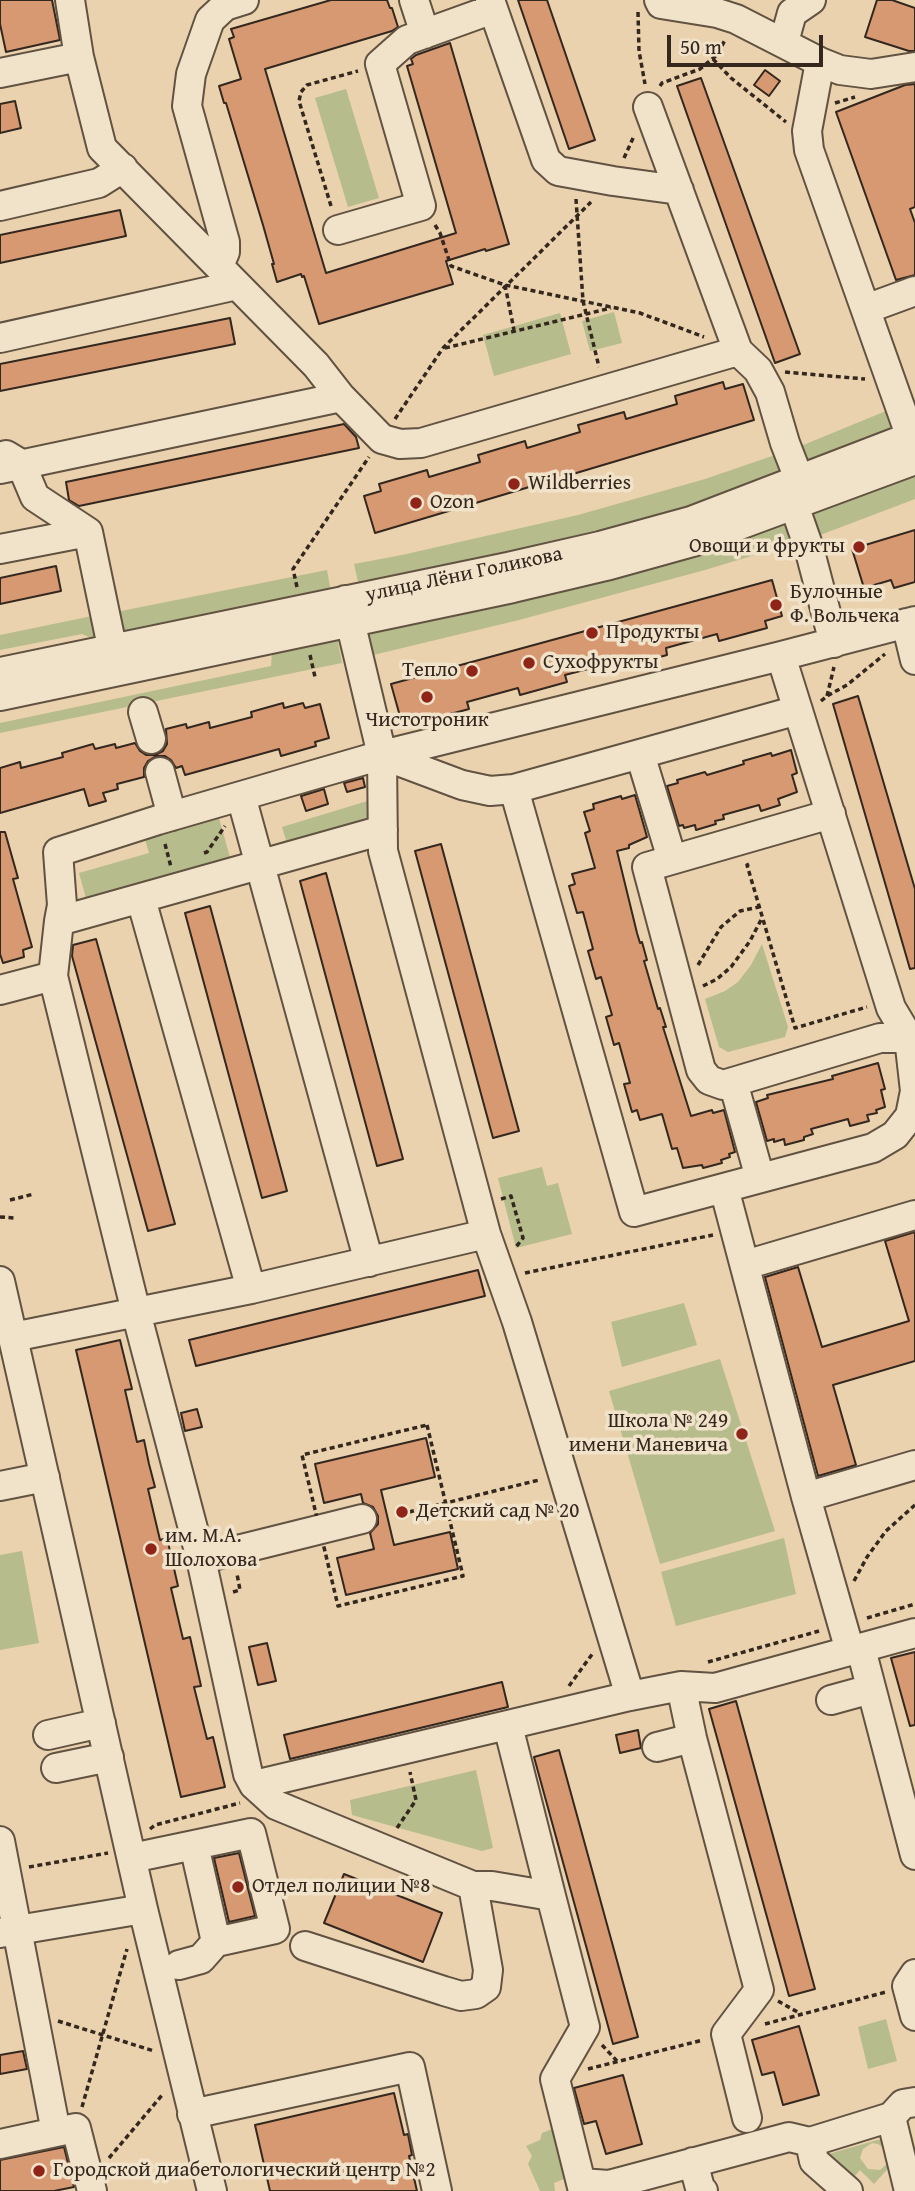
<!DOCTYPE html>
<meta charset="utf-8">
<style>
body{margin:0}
#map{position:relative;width:915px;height:2191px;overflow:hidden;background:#ead2ae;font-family:"Gentium Book Plus",serif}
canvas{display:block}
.scale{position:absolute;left:667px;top:35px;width:156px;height:32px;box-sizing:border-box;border:4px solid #33271e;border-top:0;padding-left:9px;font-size:21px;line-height:24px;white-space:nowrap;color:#33271e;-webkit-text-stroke:5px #f1e2ca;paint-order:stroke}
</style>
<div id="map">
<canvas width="915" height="2191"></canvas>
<div class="scale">50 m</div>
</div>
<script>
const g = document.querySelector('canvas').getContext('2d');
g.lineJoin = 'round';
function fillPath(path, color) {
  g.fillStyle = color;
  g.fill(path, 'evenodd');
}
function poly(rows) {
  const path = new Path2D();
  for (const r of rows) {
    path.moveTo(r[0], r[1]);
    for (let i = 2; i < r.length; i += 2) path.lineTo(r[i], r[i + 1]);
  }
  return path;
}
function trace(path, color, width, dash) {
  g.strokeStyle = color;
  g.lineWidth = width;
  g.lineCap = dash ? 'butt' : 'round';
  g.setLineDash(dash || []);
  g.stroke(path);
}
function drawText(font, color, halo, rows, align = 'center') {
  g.font = font + ' "Gentium Book Plus",serif';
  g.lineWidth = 7;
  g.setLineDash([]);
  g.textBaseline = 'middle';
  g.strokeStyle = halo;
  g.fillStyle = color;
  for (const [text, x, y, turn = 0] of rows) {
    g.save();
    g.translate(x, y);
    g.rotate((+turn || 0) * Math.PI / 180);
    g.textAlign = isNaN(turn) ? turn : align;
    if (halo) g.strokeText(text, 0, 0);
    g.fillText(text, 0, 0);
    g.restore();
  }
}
fillPath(poly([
 [346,89,379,198,348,207,315,98],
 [614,312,622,343,590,351,582,321],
 [560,313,571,354,494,376,483,335],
 [886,411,894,430,804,467,796,448],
 [775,455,782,472,712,499,582,537,359,586,354,564,402,555,578,515,705,479],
 [915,475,915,499,815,537,808,516],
 [785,524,791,544,705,570,519,620,369,656,364,632,701,553],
 [327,570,331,592,121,634,116,612],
 [97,615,96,640,82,634,0,650,0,635],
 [337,637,342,663,0,733,0,723,271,666,272,653],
 [374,799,371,822,280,852,266,847,286,840,282,827],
 [219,818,231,861,87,902,79,873,149,853,145,839],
 [762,944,788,1027,785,1037,728,1052,719,1047,705,999,725,991,738,982,751,965],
 [542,1167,547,1186,558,1183,572,1234,516,1248,498,1178],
 [684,1303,697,1345,622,1367,611,1322],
 [720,1359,775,1531,660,1564,609,1391],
 [784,1538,796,1594,676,1626,661,1572],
 [22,1551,39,1643,0,1650,0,1555],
 [476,1770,493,1848,482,1851,352,1815,350,1800],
 [886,2019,897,2061,868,2069,858,2027],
 [552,2129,557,2131,567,2174,564,2179,554,2183,555,2191,540,2191,528,2164,532,2156,526,2146,540,2140,542,2133],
 [888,2137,892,2164,874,2184,860,2170,852,2179,825,2155],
 [872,2143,878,2144,887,2150,888,2163,880,2170,868,2169,860,2158,863,2149]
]), '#b6bc8b');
const building = poly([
 [0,0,52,0,60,40,6,52,0,24,0,0],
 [331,0,387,0,390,8,392,8,398,27,392,31,265,69,326,273,456,233,407,66,413,64,411,59,416,55,450,43,509,244,486,251,485,249,446,261,453,284,319,324,304,276,302,277,301,274,277,282,272,264,274,264,263,225,226,103,224,103,219,86,241,79,229,39,234,37,231,29,331,0],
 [518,0,547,0,595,140,569,149,518,0],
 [877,0,892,0,915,8,915,51,909,51,865,37,877,0],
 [765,70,780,81,769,96,754,85,765,70],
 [701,78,800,354,775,363,677,86,701,78],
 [915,84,915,207,910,209,915,223,915,275,896,280,836,112,905,85,915,84],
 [15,101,21,128,0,133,0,104,15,101],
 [120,210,126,236,0,263,0,235,120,210],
 [230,318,235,344,0,391,0,364,230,318],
 [723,382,725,389,743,384,754,420,375,533,364,496,381,491,379,484,427,470,429,477,480,462,478,455,525,441,527,448,580,432,578,425,624,412,626,419,677,404,675,396,723,382],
 [344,424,356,437,359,448,79,506,69,500,66,482,344,424],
 [915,530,915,582,894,588,891,580,864,588,852,549,915,530],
 [56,566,61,591,0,604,0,578,56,566],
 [772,580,782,616,765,621,767,628,719,641,717,634,666,648,667,655,620,668,618,661,565,675,567,682,520,695,518,688,467,702,469,709,421,722,419,715,401,720,391,684,772,580],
 [858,696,915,889,915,968,910,969,833,704,858,696],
 [283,703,284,708,303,703,305,708,320,704,329,738,315,742,316,746,281,756,279,749,185,775,182,766,176,768,171,760,165,756,156,756,148,761,144,768,144,777,117,784,118,789,103,793,106,801,89,806,84,789,0,813,0,768,20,762,21,768,63,757,62,753,93,744,95,749,115,744,116,748,135,743,140,751,146,755,155,755,163,751,167,744,166,729,186,724,187,728,209,722,210,728,252,717,251,712,283,703],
 [791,750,797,773,792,775,797,792,778,799,780,805,761,811,759,805,723,815,724,819,715,821,716,824,696,830,695,825,684,828,683,825,679,826,667,786,678,783,677,780,705,772,707,775,744,764,743,761,771,753,772,756,791,750],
 [363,778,365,787,347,792,344,783,363,778],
 [324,789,328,804,306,811,301,796,324,789],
 [635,795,647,837,629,845,629,848,617,851,637,933,640,943,642,942,647,960,644,961,647,971,658,1009,660,1008,666,1027,663,1027,691,1116,712,1110,713,1113,724,1110,735,1152,729,1154,730,1157,721,1160,722,1163,703,1168,702,1165,683,1168,677,1148,672,1149,662,1114,640,1120,637,1110,632,1112,624,1084,630,1083,619,1043,614,1045,606,1017,612,1015,601,977,596,979,588,951,593,949,583,912,577,913,569,886,575,884,572,874,595,868,585,833,590,831,584,812,594,809,593,804,621,796,622,799,635,795],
 [0,832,5,832,18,878,13,879,32,947,23,950,24,957,3,963,0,954,0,832],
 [441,844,519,1131,493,1138,415,851,441,844],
 [326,873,403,1159,377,1166,300,881,326,873],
 [210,906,287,1191,262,1198,185,913,210,906],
 [96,939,175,1224,148,1231,72,956,73,945,96,939],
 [878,1063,885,1089,881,1090,885,1107,876,1110,877,1113,867,1115,869,1121,850,1126,848,1119,811,1129,813,1134,804,1137,804,1140,785,1145,784,1139,774,1142,774,1139,767,1141,756,1102,768,1098,767,1095,833,1079,832,1076,878,1063],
 [915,1232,915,1361,833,1385,856,1465,818,1476,765,1277,798,1267,822,1347,909,1321,885,1241,915,1232],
 [478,1270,485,1296,196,1366,189,1340,478,1270],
 [120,1340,132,1389,125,1390,137,1442,144,1440,149,1464,155,1487,148,1489,160,1540,167,1538,178,1586,171,1588,183,1639,190,1637,201,1686,194,1687,207,1739,213,1737,225,1787,181,1797,76,1350,120,1340],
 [197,1409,202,1427,185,1431,181,1413,197,1409],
 [426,1438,435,1477,381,1490,394,1545,450,1532,458,1569,346,1595,337,1558,374,1549,370,1533,378,1524,378,1516,373,1507,363,1503,361,1494,324,1503,315,1464,426,1438],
 [267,1643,276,1681,258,1685,249,1647,267,1643],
 [915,1652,915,1725,910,1726,891,1658,915,1652],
 [502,1682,508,1707,290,1759,284,1735,502,1682],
 [736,1701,815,1989,789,1996,709,1709,736,1701],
 [638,1730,641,1748,620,1753,616,1735,638,1730],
 [559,1750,638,2037,613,2044,534,1757,559,1750],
 [239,1853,255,1916,229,1922,214,1858,239,1853],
 [344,1874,442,1913,423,1962,324,1923,344,1874],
 [799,2026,819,2095,783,2105,774,2072,762,2075,752,2040,799,2026],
 [23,2051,27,2069,0,2074,0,2055,23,2051],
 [623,2075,642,2144,606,2154,596,2121,584,2124,574,2088,623,2075],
 [394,2093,404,2135,408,2134,412,2155,409,2156,417,2191,270,2191,255,2125,394,2093],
 [64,2147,74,2187,54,2191,0,2191,0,2160,64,2147]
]);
fillPath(building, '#d69972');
trace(building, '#33271e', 2);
const minor = poly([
 [70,0,79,57],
 [414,0,425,34],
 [490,0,546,160,558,171,613,181,679,190],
 [659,0,661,4,717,13,736,19,820,62,840,70,871,74,915,67],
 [784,42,792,13,811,0],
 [820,62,807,131,809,150,915,449],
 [0,73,79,57,102,148,316,365,341,397,382,439,400,444,421,443,738,351],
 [648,107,738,351,758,370,770,392,785,443,806,497],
 [0,206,99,183,123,168],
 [338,230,421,206,380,64,407,40,493,9],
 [219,266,225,252,225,242,187,106,191,74,210,20,225,6,244,0],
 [866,309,915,291],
 [0,338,237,285],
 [6,455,21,464,35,497,88,532],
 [0,469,341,397],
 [788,488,809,548,834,643],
 [0,549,88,532,116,666],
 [345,600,382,755,383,851,486,1234,517,1322,630,1696],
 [906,623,915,660],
 [781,656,891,1008,909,1038,915,1041],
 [0,672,508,567,600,546,691,521,915,435],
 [0,696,513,588,606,566,696,541,915,460],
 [143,712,151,739],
 [640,754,672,859],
 [382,755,462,785,490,791,514,789,634,1212,873,1148,895,1135,910,1116,915,1091,909,1038,880,1038,723,1085,709,1080,701,1070,647,867,831,814],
 [160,772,172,816],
 [514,789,798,710],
 [241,796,369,1262],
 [141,899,251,1289],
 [59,921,62,905,58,852,158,820,382,755,781,656,915,621],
 [53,976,136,1312,201,1559,248,1774,254,1785,276,1805,473,1886,492,1886,551,1896,585,2027,555,2079,583,2191],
 [0,990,53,976,59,921,383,830],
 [733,1082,760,1178],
 [724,1188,806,1497,850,1651],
 [745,1265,915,1215],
 [0,1281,143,1909,212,2191],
 [13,1337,251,1289,486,1234],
 [0,1486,45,1477],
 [806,1497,915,1465],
 [201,1559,362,1519],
 [861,1649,915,1855],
 [681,1686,692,1738,759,1990,726,2034,747,2118],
 [831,1700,871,1689],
 [508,1726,551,1896],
 [48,1735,101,1723],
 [657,1747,692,1738],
 [56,1768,109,1757],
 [254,1785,630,1696,681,1686,715,1688,915,1633],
 [0,1841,56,2132,76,2128,92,2191],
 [132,1858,194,1845,216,1942,275,1929,251,1833,194,1845],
 [0,1933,143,1909],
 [305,1946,444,1991,461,1996,476,1994,486,1987,488,1970,473,1886],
 [179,1965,201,1959,216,1942],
 [915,1974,907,1986,915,2016],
 [192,2114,410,2067,437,2191],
 [891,2117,909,2191],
 [810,2142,814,2161,848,2191],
 [0,2144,56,2132],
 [693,2162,700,2188,703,2191],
 [581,2183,609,2185,789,2137,810,2142,891,2117,903,2104,915,2102]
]);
trace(minor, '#615242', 32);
trace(poly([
 [638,12,639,51,645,84],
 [713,59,731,78,786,122],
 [660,86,662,83,700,69,717,55,725,40],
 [835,103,855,97],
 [624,158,634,136],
 [576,199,583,301,599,367],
 [331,206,299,101,301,92,307,85,358,71],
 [435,225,440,233,451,266,505,285,640,313,704,337],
 [505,285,514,330],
 [445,348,611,308],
 [785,372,865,379],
 [395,419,443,348,591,202],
 [297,587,293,569,369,457],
 [310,655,315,677],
 [827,696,834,667],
 [821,701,827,696,847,685,885,654],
 [165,844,171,867],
 [204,853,207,852,225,826],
 [749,864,747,865,795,1028,867,1007],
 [698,965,721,927,740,911,759,907],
 [703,986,717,979,731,967,750,941,762,918],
 [501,1199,511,1196,523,1238,516,1247],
 [10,1200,34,1194],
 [0,1217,14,1218],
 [525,1273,713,1235],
 [427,1425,463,1576,338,1606,302,1455,427,1425],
 [409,1512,539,1480],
 [854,1581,867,1557,886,1531,915,1505],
 [233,1592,240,1590,237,1574],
 [867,1618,915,1604],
 [708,1662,819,1631],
 [569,1686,593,1653],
 [397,1828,416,1800,410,1772],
 [150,1829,155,1825,240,1803],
 [29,1867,108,1853],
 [778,2001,801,2014],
 [58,2021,154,2051],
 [765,2024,886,1992],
 [602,2045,617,2061],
 [588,2069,703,2040],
 [82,2107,127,1949],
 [109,2158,163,2094]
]), '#33271e', 3.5, [5, 3.5]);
trace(minor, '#f1e2ca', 28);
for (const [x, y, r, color] of [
 [514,484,7,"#8f2418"],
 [416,503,7,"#8f2418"],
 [859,547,7,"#8f2418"],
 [776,605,7,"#8f2418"],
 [592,633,7,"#8f2418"],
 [529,663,7,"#8f2418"],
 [472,671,7,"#8f2418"],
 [427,697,7,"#8f2418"],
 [742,1434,7,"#8f2418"],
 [402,1512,7,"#8f2418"],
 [151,1549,7,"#8f2418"],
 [238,1887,7,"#8f2418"],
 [39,2171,7,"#8f2418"]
]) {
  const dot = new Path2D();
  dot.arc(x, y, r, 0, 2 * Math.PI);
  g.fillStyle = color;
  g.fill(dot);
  trace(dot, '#f1e2ca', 2.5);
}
drawText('21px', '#33271e', '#f1e2ca', [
 ["Wildberries",528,484],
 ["Ozon",430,503],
 ["Овощи и фрукты",845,547,"right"],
 ["Булочные",790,593],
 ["Ф. Вольчека",790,617],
 ["Продукты",606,633],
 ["Сухофрукты",543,663],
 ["Тепло",458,671,"right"],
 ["Чистотроник",427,721,"center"],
 ["Школа № 249",728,1422,"right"],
 ["имени Маневича",728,1446,"right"],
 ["Детский сад № 20",416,1512],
 ["им. М.А.",165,1537],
 ["Шолохова",165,1561],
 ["Отдел полиции №8",252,1887],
 ["Городской диабетологический центр №2",53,2171]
], 'left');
drawText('21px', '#33271e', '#f1e2ca', [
 ["улица Лёни Голикова",464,575,-12]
]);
</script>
